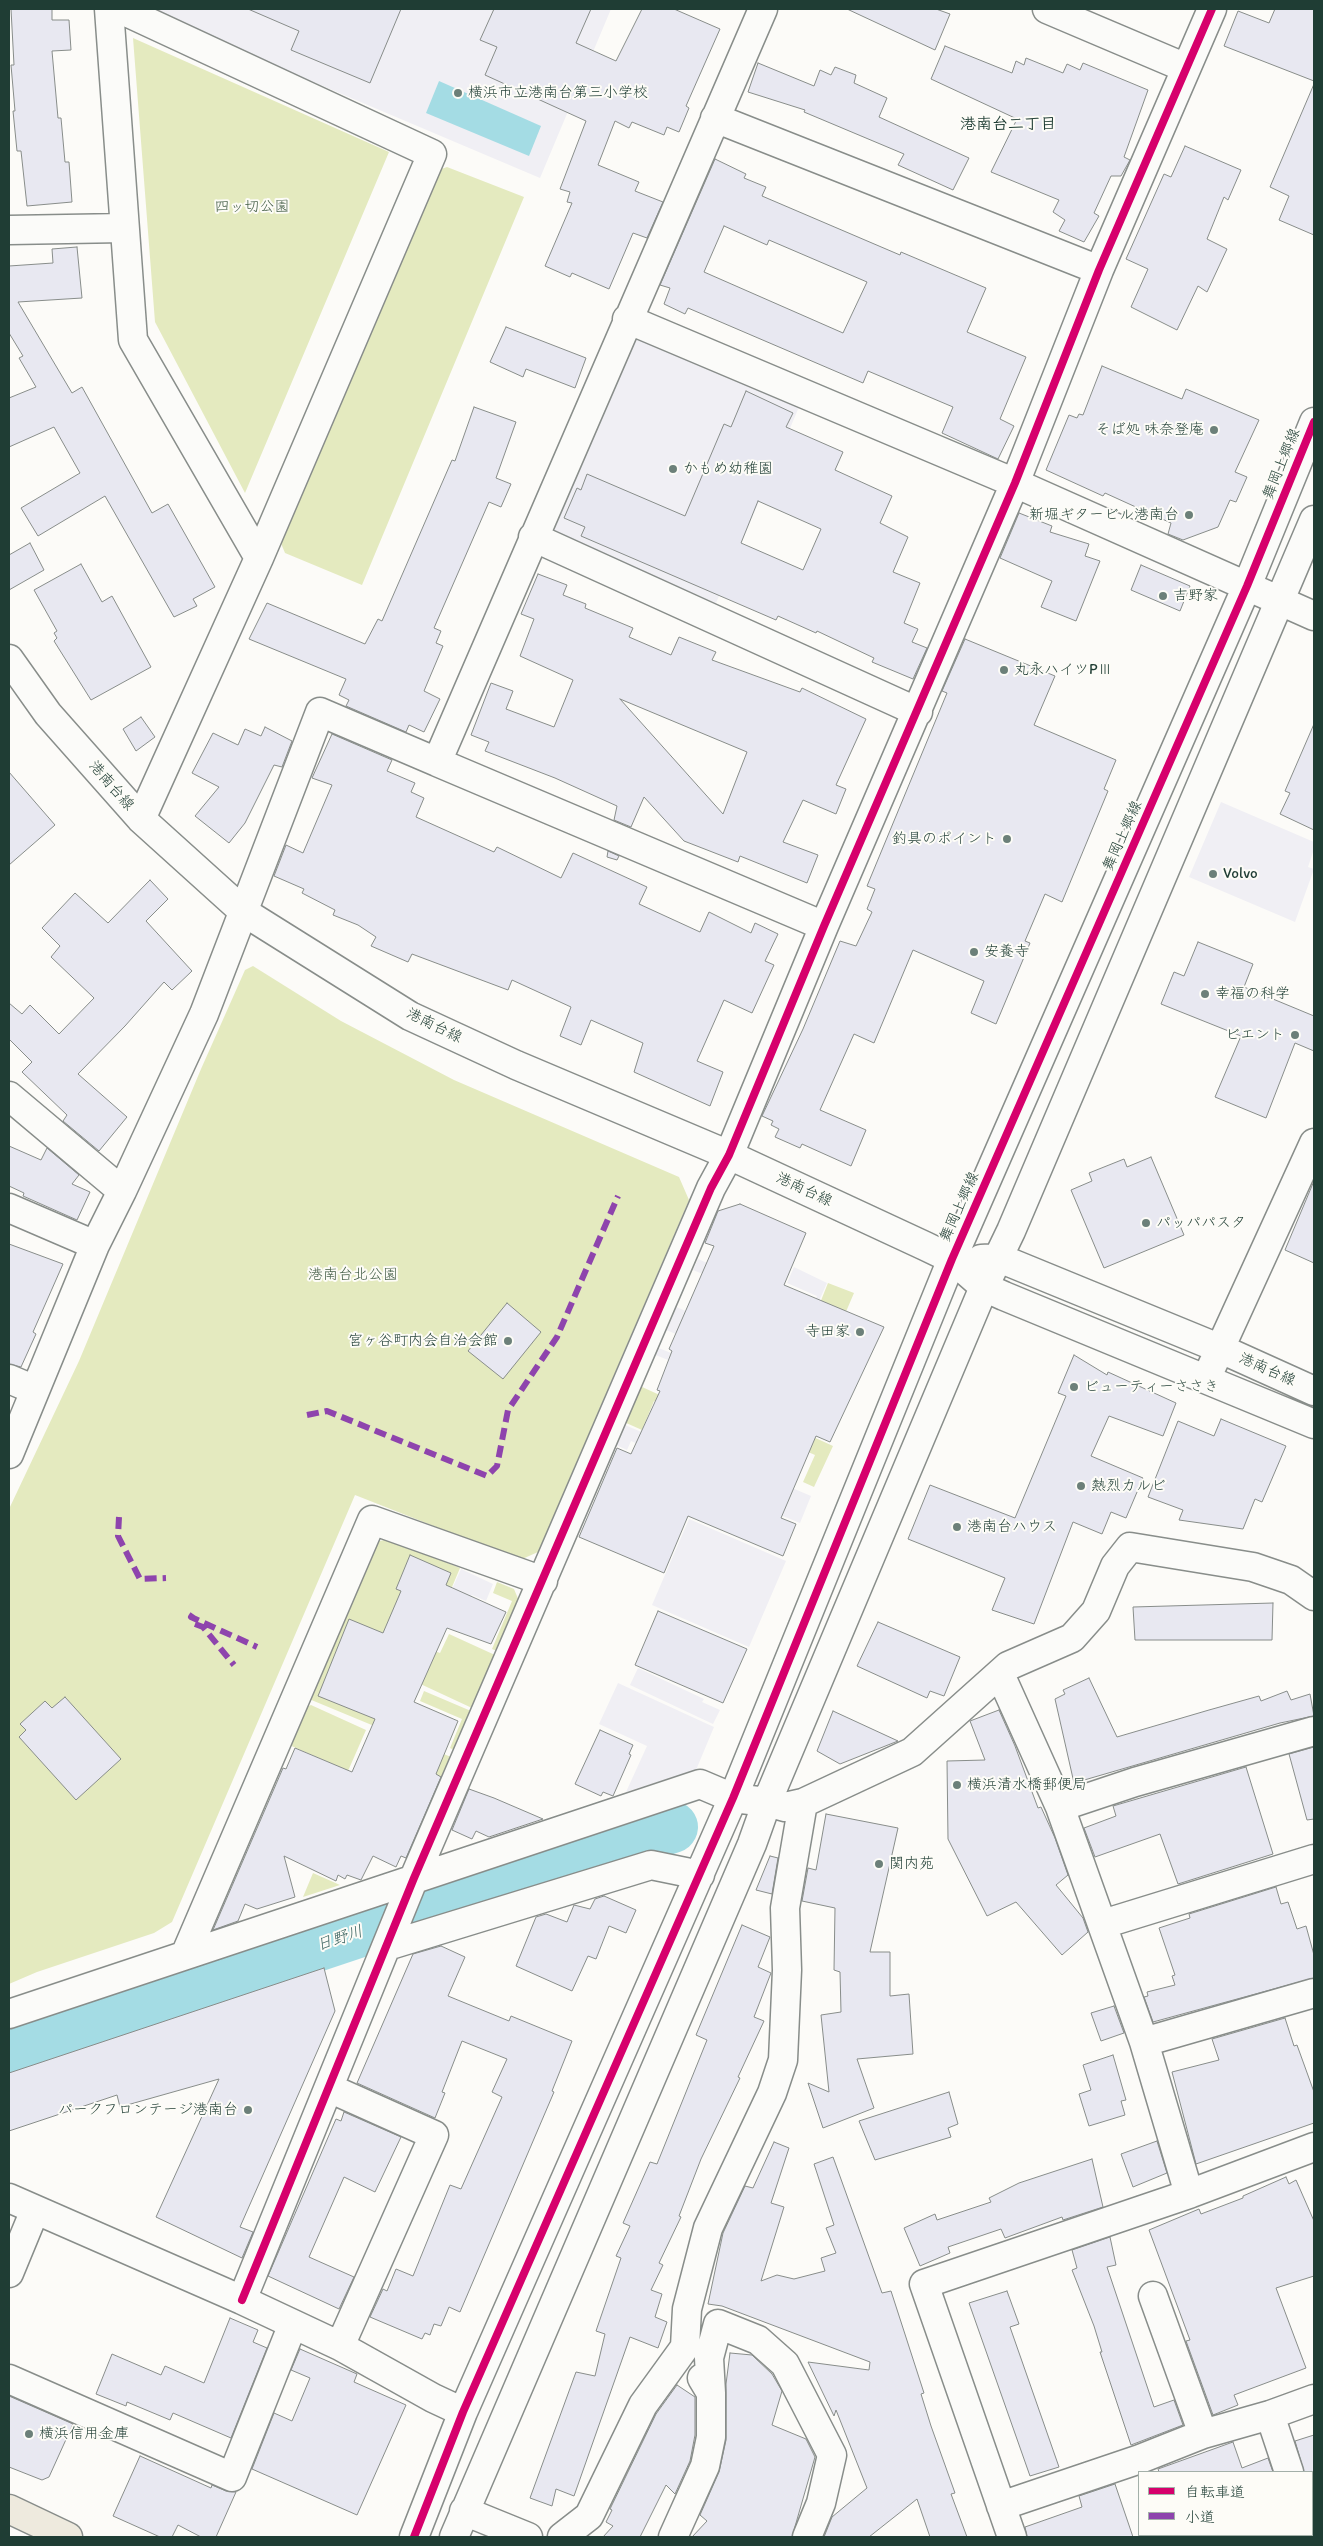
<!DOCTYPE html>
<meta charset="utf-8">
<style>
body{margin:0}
#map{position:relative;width:1323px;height:2546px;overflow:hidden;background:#fcfbf8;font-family:Itim,"Klee One",sans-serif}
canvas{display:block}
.frame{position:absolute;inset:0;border:10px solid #1f3d34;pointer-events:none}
.legend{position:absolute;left:1138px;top:2471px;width:175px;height:65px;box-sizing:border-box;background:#fdfcf7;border:1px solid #a4b0a9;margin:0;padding:6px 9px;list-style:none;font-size:15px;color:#1f3d34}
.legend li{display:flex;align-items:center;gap:10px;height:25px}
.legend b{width:25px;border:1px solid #a4b0a9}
</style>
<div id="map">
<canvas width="1323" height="2546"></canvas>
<div class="frame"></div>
<ul class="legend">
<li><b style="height:6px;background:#d6006c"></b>自転車道</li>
<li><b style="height:6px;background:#8e44ad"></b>小道</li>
</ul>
</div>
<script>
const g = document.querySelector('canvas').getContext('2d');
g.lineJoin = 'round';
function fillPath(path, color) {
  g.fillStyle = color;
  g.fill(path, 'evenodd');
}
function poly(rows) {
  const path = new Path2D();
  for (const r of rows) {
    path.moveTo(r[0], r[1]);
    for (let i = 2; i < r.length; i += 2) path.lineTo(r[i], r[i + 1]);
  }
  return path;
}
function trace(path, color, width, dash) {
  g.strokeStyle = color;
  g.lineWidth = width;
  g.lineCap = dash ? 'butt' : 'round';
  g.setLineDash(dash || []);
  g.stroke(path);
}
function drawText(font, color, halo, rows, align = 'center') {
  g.font = font + ' Itim,"Klee One",sans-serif';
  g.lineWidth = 4;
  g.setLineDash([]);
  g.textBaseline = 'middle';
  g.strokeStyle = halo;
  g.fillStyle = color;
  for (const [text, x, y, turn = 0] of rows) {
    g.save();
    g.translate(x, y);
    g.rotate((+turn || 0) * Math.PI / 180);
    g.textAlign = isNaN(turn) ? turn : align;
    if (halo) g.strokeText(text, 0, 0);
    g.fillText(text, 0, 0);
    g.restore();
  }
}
fillPath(poly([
 [141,9,611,9,540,178],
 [638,338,799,407,716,603,547,531,627,343],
 [1221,802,1314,842,1314,849,1308,867,1314,869,1295,922,1189,877],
 [698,1259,756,1284,751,1294,693,1270],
 [794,1267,827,1283,818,1303,815,1301,817,1296,787,1283],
 [674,1306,695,1315,685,1338,664,1329],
 [656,1347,694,1362,691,1369,653,1354],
 [625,1425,679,1448,673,1460,631,1441,627,1450,616,1445],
 [764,1476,811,1496,800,1523,753,1504],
 [689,1519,786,1561,749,1647,652,1605],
 [461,1569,493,1584,486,1601,472,1595,470,1599,437,1622],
 [638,1668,704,1699,702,1702,720,1710,713,1724,630,1685],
 [618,1683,714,1727,696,1770,626,1792,647,1746,599,1724]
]), '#f0eff4');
fillPath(poly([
 [133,38,389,152,245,493,155,322],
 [447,167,524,197,362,585,285,553,280,541,436,171],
 [253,966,341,1021,454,1080,679,1177,689,1200,538,1552,520,1560,355,1495,172,1922,154,1933,37,1972,9,1984,9,1509,79,1361,201,1069,245,970],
 [828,1283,854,1293,845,1314,820,1303],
 [640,1386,664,1397,661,1404,654,1401,642,1430,624,1422],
 [741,1404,833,1446,814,1487,803,1482,815,1455,799,1448],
 [389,1539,460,1568,391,1732,451,1757,432,1805,419,1799,391,1733,309,1699,375,1542],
 [497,1582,514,1589,519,1601,497,1651,492,1649,512,1601,493,1593],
 [449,1634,495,1655,472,1708,414,1681,429,1649,440,1653],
 [424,1691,471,1711,454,1750,450,1748,462,1719,420,1701],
 [311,1705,366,1730,348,1771,287,1744,303,1708],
 [313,1873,340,1885,303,1897]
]), '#e4eabf');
fillPath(poly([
 [439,81,541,126,529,156,426,113]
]), '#a4dce4');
trace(poly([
 [9,2051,58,2032,672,1827]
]), '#a4dce4', 52);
const building = poly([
 [11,9,52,9,52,20,69,20,71,50,52,51,58,118,61,118,65,162,69,162,72,202,27,206,21,151,17,151,13,111,15,111,11,65,14,65,11,9],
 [248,9,401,9,370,83,291,50,299,31,248,9],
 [494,9,591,9,576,43,616,61,642,9,674,9,720,29,686,106,689,108,679,132,667,127,664,135,632,122,629,128,615,121,598,165,639,182,635,191,663,202,647,238,633,233,609,289,572,273,570,277,545,266,572,203,567,202,570,192,560,189,586,121,485,75,497,47,480,40,494,9],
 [847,9,936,9,950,14,935,50,847,9],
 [1275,9,1314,9,1314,81,1224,46,1238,11,1269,23,1275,9],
 [945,46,1012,73,1016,61,1024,65,1026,58,1063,73,1067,64,1080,70,1083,63,1148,90,1124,157,1130,160,1121,176,1111,176,1094,213,1099,216,1084,242,1059,231,1065,220,1053,212,1059,200,991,172,1017,119,931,79,945,46],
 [758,63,814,86,820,70,831,75,835,67,856,75,854,83,887,98,879,117,969,158,953,190,898,165,904,154,804,112,805,110,748,92,758,63],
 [1314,84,1314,235,1279,220,1289,196,1270,187,1314,84],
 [1185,146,1241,170,1228,200,1224,197,1207,239,1227,249,1207,292,1198,286,1177,330,1131,307,1148,269,1126,259,1164,174,1171,177,1185,146],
 [715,159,746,174,744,178,766,187,762,196,900,255,901,252,986,288,967,332,1026,357,1000,419,1014,426,998,459,942,433,953,407,868,371,863,383,688,308,685,314,664,304,670,288,660,285,715,159],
 [724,226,767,245,769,240,867,282,843,333,704,272,724,226],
 [77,247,82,298,18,302,72,393,82,387,152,513,168,504,215,587,193,599,197,606,174,617,105,496,38,536,21,508,80,473,54,427,9,447,9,398,36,387,19,358,23,356,9,333,9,266,53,263,52,249,77,247],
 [506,327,586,358,575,388,526,369,523,377,490,362,506,327],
 [1102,366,1182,399,1186,389,1259,420,1235,472,1247,477,1236,502,1230,500,1218,527,1183,540,1168,534,1171,523,1105,493,1103,496,1046,470,1069,415,1077,418,1079,414,1083,415,1102,366],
 [746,391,793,413,786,427,843,452,835,470,892,496,880,523,908,537,893,572,920,583,904,623,918,629,912,642,927,648,913,679,872,662,874,658,817,631,816,633,778,616,776,620,581,536,585,527,564,518,577,488,581,490,587,474,685,516,724,424,731,427,746,391],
 [758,501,821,529,803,570,741,543,758,501],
 [474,407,516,422,496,478,511,484,501,507,489,502,434,628,441,631,436,643,443,646,424,691,440,699,424,732,409,725,406,732,346,706,349,700,339,695,346,679,249,639,267,603,365,644,378,619,382,621,452,460,455,461,474,407],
 [1019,513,1052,526,1050,532,1089,544,1085,556,1100,561,1076,621,1041,607,1052,581,1000,558,1019,513],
 [30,543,44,570,9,590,9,555,30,543],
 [81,564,102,602,112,596,151,667,91,700,54,641,57,638,54,633,57,631,34,590,81,564],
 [1141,565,1190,586,1180,611,1131,590,1141,565],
 [538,574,567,585,563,595,586,604,585,608,633,628,629,637,671,655,679,637,716,652,712,660,800,692,802,688,866,719,836,785,846,789,836,814,803,800,783,842,818,855,807,883,740,856,738,862,684,841,644,797,631,827,614,820,617,806,555,778,485,751,489,742,471,735,491,683,513,691,506,709,554,727,573,680,520,656,534,619,521,614,538,574],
 [620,699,747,752,723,814,620,699],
 [965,639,1055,676,1034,725,1116,760,1104,789,1108,791,1062,902,1045,894,1025,941,1030,943,996,1024,971,1013,984,981,913,950,874,1043,854,1034,820,1110,866,1130,851,1166,802,1144,800,1148,775,1137,779,1129,771,1125,773,1121,762,1116,803,1029,840,941,856,946,872,912,867,909,875,889,867,886,947,693,942,691,965,639],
 [141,717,155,737,136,751,123,729,141,717],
 [1314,724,1314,830,1280,814,1290,793,1285,791,1314,724],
 [265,727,292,741,282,767,274,765,245,823,229,843,195,816,219,787,192,773,213,733,238,745,245,729,261,736,265,727],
 [332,734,392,760,387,771,415,783,411,792,424,798,416,817,494,852,497,847,561,878,573,853,647,887,639,904,700,932,709,912,751,933,755,923,778,934,765,961,774,965,752,1013,724,1000,697,1061,723,1072,710,1106,634,1072,643,1043,591,1020,581,1045,560,1036,571,1007,512,980,508,990,412,954,408,962,371,946,376,937,358,925,333,915,335,910,302,893,304,889,274,876,286,845,303,853,332,785,312,778,332,734],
 [9,772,55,825,9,865,9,772],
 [608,851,619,856,617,860,607,857,608,851],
 [150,880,168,899,146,921,192,971,172,990,164,982,125,1026,78,1074,127,1117,99,1151,63,1121,67,1115,22,1072,32,1062,9,1039,9,1003,22,1014,30,1005,59,1034,94,998,51,957,60,946,42,928,75,893,108,923,150,880],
 [1198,942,1253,964,1244,987,1314,1016,1314,1051,1295,1043,1266,1118,1215,1097,1241,1036,1161,1004,1174,972,1184,976,1198,942],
 [9,1146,41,1160,47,1148,79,1175,72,1184,90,1192,77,1220,23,1196,24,1193,9,1186,9,1146],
 [1151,1157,1184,1235,1104,1268,1071,1190,1092,1181,1089,1173,1124,1159,1127,1167,1151,1157],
 [1314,1181,1314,1263,1285,1250,1314,1181],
 [740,1204,806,1233,784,1285,884,1327,830,1442,816,1436,781,1518,796,1524,783,1556,688,1516,664,1573,579,1537,617,1448,631,1454,660,1391,657,1390,672,1351,669,1349,714,1246,705,1243,718,1211,740,1204],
 [9,1244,63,1264,33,1332,36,1334,21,1367,9,1364,9,1244],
 [507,1303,541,1332,503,1379,468,1351,507,1303],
 [1074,1355,1107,1375,1108,1372,1176,1403,1163,1436,1109,1416,1091,1456,1143,1478,1126,1518,1111,1512,1102,1534,1073,1522,1034,1624,992,1610,1005,1578,908,1539,930,1485,1015,1518,1066,1396,1058,1393,1074,1355],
 [1221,1419,1286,1446,1262,1502,1255,1499,1243,1529,1179,1520,1183,1510,1148,1497,1178,1421,1214,1436,1221,1419],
 [410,1555,451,1573,446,1585,506,1612,491,1644,447,1628,414,1702,458,1721,436,1774,441,1777,406,1858,401,1856,396,1867,373,1856,361,1880,347,1875,345,1879,338,1875,336,1881,284,1856,295,1897,257,1909,245,1904,238,1921,213,1930,283,1768,286,1769,295,1748,352,1772,375,1719,318,1696,349,1619,383,1633,401,1591,396,1589,410,1555],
 [1273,1603,1272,1640,1135,1640,1133,1607,1273,1603],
 [658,1611,747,1649,723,1703,635,1665,658,1611],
 [878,1622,960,1657,944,1696,930,1691,927,1698,857,1666,878,1622],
 [1089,1678,1117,1737,1209,1710,1259,1696,1261,1701,1287,1691,1291,1700,1310,1694,1314,1716,1280,1723,1074,1783,1055,1699,1065,1694,1063,1690,1089,1678],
 [65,1697,121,1759,76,1800,19,1737,26,1730,20,1724,45,1701,52,1708,65,1697],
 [999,1710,1015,1746,1038,1808,1041,1807,1055,1838,1068,1875,1056,1885,1083,1918,1088,1932,1062,1955,1016,1902,987,1916,948,1839,947,1761,985,1760,970,1721,999,1710],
 [833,1711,898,1741,840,1764,817,1751,833,1711],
 [600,1730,633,1745,629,1754,631,1755,613,1796,603,1792,601,1796,575,1784,600,1730],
 [1314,1747,1314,1819,1307,1820,1289,1754,1314,1747],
 [1246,1767,1273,1854,1178,1884,1160,1834,1095,1857,1084,1828,1116,1816,1113,1806,1246,1767],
 [469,1789,494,1798,543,1819,489,1837,476,1831,472,1839,452,1830,469,1789],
 [826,1814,898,1828,870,1952,890,1952,890,1996,909,1994,913,2054,857,2059,874,2108,823,2128,808,2083,829,2092,821,2015,841,2012,840,1972,834,1970,835,1908,802,1901,808,1868,816,1870,826,1814],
 [770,1856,778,1858,772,1894,756,1890,770,1856],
 [1276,1887,1281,1904,1288,1902,1297,1929,1306,1926,1314,1955,1314,1978,1153,2022,1144,1997,1148,1996,1147,1992,1175,1985,1172,1976,1175,1975,1159,1928,1190,1918,1189,1914,1276,1887],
 [604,1896,636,1910,626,1933,609,1926,596,1959,588,1956,572,1991,516,1966,536,1917,546,1914,567,1922,574,1905,590,1909,595,1899,604,1896],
 [742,1925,770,1937,758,1967,771,1973,754,2017,764,2021,738,2077,740,2078,701,2159,679,2216,681,2217,659,2263,663,2265,651,2290,662,2294,655,2317,667,2322,658,2348,630,2337,574,2496,556,2489,552,2506,530,2498,576,2372,595,2376,605,2334,596,2331,621,2258,616,2256,630,2226,623,2223,650,2162,657,2164,707,2040,696,2035,742,1925],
 [441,1946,465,1957,448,1996,509,2021,511,2016,572,2041,552,2091,554,2092,460,2312,449,2307,441,2326,434,2324,430,2335,425,2333,422,2339,370,2317,383,2289,387,2291,396,2269,413,2276,450,2185,461,2189,502,2097,492,2092,507,2059,462,2041,442,2092,445,2093,435,2118,357,2083,413,1954,441,1946],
 [324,1968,335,2011,240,2227,253,2232,242,2258,156,2217,219,2079,120,2107,117,2095,9,2131,9,2073,324,1968],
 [1114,2006,1124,2033,1101,2041,1091,2013,1114,2006],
 [1285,2018,1294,2046,1297,2045,1314,2092,1314,2123,1196,2164,1172,2072,1219,2060,1212,2039,1285,2018],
 [1113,2055,1126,2100,1121,2101,1125,2115,1089,2126,1079,2094,1091,2090,1083,2065,1113,2055],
 [949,2092,958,2124,948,2128,951,2137,875,2160,859,2121,949,2092],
 [344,2112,401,2137,375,2192,344,2177,309,2257,354,2277,339,2309,268,2276,336,2119,341,2121,344,2112],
 [1157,2141,1167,2173,1133,2187,1121,2154,1157,2141],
 [774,2142,789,2148,771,2203,784,2207,761,2281,777,2275,794,2279,825,2271,821,2258,836,2253,826,2228,834,2225,814,2164,833,2157,882,2293,891,2291,924,2393,921,2394,931,2426,955,2493,951,2494,967,2537,930,2537,917,2499,869,2537,824,2537,832,2517,867,2488,836,2410,834,2416,808,2362,869,2370,870,2362,722,2306,708,2304,723,2233,745,2186,753,2188,774,2142],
 [1092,2159,1103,2207,1063,2220,1062,2217,1005,2238,1001,2229,948,2247,950,2253,920,2266,904,2228,935,2214,937,2220,991,2202,989,2198,1019,2183,1092,2159],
 [1286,2177,1289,2184,1296,2180,1314,2221,1314,2276,1276,2288,1306,2368,1234,2395,1238,2405,1213,2415,1186,2341,1190,2340,1149,2230,1199,2209,1201,2214,1243,2198,1243,2196,1286,2177],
 [1110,2237,1116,2265,1107,2267,1154,2407,1174,2400,1183,2425,1131,2445,1100,2352,1102,2352,1094,2326,1072,2270,1077,2268,1072,2250,1110,2237],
 [1007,2291,1019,2324,1010,2327,1059,2467,1030,2476,969,2303,1007,2291],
 [230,2318,258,2330,253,2342,267,2348,231,2438,173,2413,170,2420,127,2402,126,2406,96,2394,112,2354,161,2375,165,2366,204,2383,230,2318],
 [300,2349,357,2374,354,2382,406,2405,357,2515,252,2469,274,2413,292,2421,310,2378,291,2370,300,2349],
 [730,2353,752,2355,772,2374,782,2391,772,2425,806,2439,815,2457,792,2537,692,2537,707,2521,700,2515,719,2472,726,2440,726,2384,730,2353],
 [677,2385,695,2397,695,2435,690,2461,675,2494,666,2485,640,2537,603,2537,613,2526,606,2522,612,2510,610,2509,656,2414,677,2385],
 [9,2396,73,2424,49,2477,42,2480,9,2467,9,2396],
 [1314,2435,1314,2510,1312,2510,1312,2472,1304,2472,1295,2441,1314,2435],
 [1233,2442,1242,2468,1268,2458,1273,2472,1159,2472,1158,2469,1233,2442],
 [140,2456,211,2488,212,2485,226,2491,236,2492,216,2537,201,2537,178,2525,172,2537,160,2537,113,2516,140,2456],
 [1115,2484,1133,2537,1027,2537,1025,2527,1082,2507,1079,2496,1115,2484]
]);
fillPath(building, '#e8e8f1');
trace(building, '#888d8a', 1);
const minor = poly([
 [109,9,133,340,259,558],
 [120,9,432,154,259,558,141,819],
 [763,9,437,762,824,926],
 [1047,9,1186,68],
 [715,118,1099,270],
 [9,230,124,228],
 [627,319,1015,483,1314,616],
 [533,537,918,712],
 [9,659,48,714,141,819,244,912,410,1016,516,1065,729,1155,925,1246,952,1259,984,1287,1004,1296,1314,1424],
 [9,1096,122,1191,95,1245,9,1454],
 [122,1191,204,1014,320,712,437,762],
 [9,1208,95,1245],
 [981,1259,999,1258,1221,1349,1314,1391],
 [1212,1366,1314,1143],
 [9,1379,35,1390],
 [1000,1674,1060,1807],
 [1103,1924,1314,1859],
 [387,1946,651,1865,700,1875],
 [186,1953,372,1520,543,1581],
 [9,2014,700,1784,733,1798,767,1802,785,1807,803,1803,912,1752,1008,1666,1072,1638,1096,1611,1115,1566,1130,1547,1253,1567,1291,1580,1314,1596],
 [1144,2042,1314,1993],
 [329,2088,434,2135,340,2346],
 [1189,2194,1144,2042,1060,1807,1135,1782,1314,1731],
 [9,2198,242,2300,340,2346,433,2398,463,2412],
 [9,2273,35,2210],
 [1153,2296,1203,2434],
 [242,2300,414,1878,711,1188,729,1155,824,926,1015,483,1099,270,1212,9],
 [9,2379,232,2477,293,2324],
 [711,2393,709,2358,718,2324,758,2340,785,2364,832,2455,821,2503,807,2537],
 [1270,2415,1289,2472],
 [1001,2506,1140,2459,1203,2434,1270,2415,1314,2399],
 [464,2511,528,2537],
 [1165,2535,1166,2537],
 [1310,2535,1311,2537],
 [414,2537,463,2412,733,1798,952,1259,1247,586,1314,422],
 [454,2537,752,1844,767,1802,984,1287,1011,1231,1314,520],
 [562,2537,589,2516,643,2405,685,2347,687,2309,708,2228,772,2093,783,2060,787,1970,785,1908,803,1803],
 [673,2537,705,2466,711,2437,711,2393,702,2378],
 [1012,2537,924,2284,1189,2194,1314,2147]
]);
const major = poly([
 [9,2509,68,2537]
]);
trace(minor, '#888d8a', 31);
trace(major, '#888d8a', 31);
trace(minor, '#fbfbf9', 28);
trace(major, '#eeeade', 28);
trace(poly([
 [307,1415,327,1411,487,1476,497,1466,508,1410,557,1337,618,1196],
 [119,1517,118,1536,140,1579,166,1578],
 [193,1614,191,1617,257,1647],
 [195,1624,203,1627,234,1665]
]), '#8e44ad', 6, [12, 6]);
trace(poly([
 [242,2300,414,1878,711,1188,729,1155,824,926,1015,483,1099,270,1212,9],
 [414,2537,463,2412,733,1798,952,1259,1247,586,1314,422]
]), '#d6006c', 8);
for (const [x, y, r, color] of [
 [458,93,5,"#6c8079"],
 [1214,430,5,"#6c8079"],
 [673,469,5,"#6c8079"],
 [1189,515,5,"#6c8079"],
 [1163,596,5,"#6c8079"],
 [1004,670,5,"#6c8079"],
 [1007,839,5,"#6c8079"],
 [1213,874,5,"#6c8079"],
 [974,952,5,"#6c8079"],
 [1205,994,5,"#6c8079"],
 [1295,1035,5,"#6c8079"],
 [1146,1223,5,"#6c8079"],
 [860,1332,5,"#6c8079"],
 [508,1341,5,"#6c8079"],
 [1074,1387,5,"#6c8079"],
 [1081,1486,5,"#6c8079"],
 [957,1527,5,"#6c8079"],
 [957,1785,5,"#6c8079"],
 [879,1864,5,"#6c8079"],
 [248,2110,5,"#6c8079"],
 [29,2434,5,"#6c8079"]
]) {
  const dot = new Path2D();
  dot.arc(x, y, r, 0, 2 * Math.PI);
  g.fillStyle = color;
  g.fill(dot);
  trace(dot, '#fdfcf7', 2);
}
drawText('15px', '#1f3d34', '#fdfcf7', [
 ["横浜市立港南台第三小学校",468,93],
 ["そば処 味奈登庵",1204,430,"right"],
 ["かもめ幼稚園",683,469],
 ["新堀ギタービル港南台",1179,515,"right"],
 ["吉野家",1173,596],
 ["丸永ハイツPⅢ",1014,670],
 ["釣具のポイント",997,839,"right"],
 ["Volvo",1223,874],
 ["安養寺",984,952],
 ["幸福の科学",1215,994],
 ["ビエント",1285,1035,"right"],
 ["パッパパスタ",1156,1223],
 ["寺田家",850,1332,"right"],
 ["宮ヶ谷町内会自治会館",498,1341,"right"],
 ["ビューティーささき",1084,1387],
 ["熱烈カルビ",1091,1486],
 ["港南台ハウス",967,1527],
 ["横浜清水橋郵便局",967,1785],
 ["関内苑",889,1864],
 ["パークフロンテージ港南台",238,2110,"right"],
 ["横浜信用金庫",39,2434]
], 'left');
drawText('15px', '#435d46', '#fdfcf7', [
 ["四ッ切公園",252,207],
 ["港南台北公園",353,1275]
]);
drawText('15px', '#1f3d34', '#fdfcf7', [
 ["舞岡上郷線",1282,464,-68],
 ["港南台線",111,786,49],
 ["舞岡上郷線",1123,836,-66],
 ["港南台線",434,1026,26],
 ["港南台線",804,1190,25],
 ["舞岡上郷線",960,1207,-66],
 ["港南台線",1267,1370,24]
]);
drawText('bold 16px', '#1f3d34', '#fdfcf7', [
 ["港南台二丁目",1008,125]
]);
drawText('italic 16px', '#37615e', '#fdfcf7', [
 ["日野川",340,1939,-19]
]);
</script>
